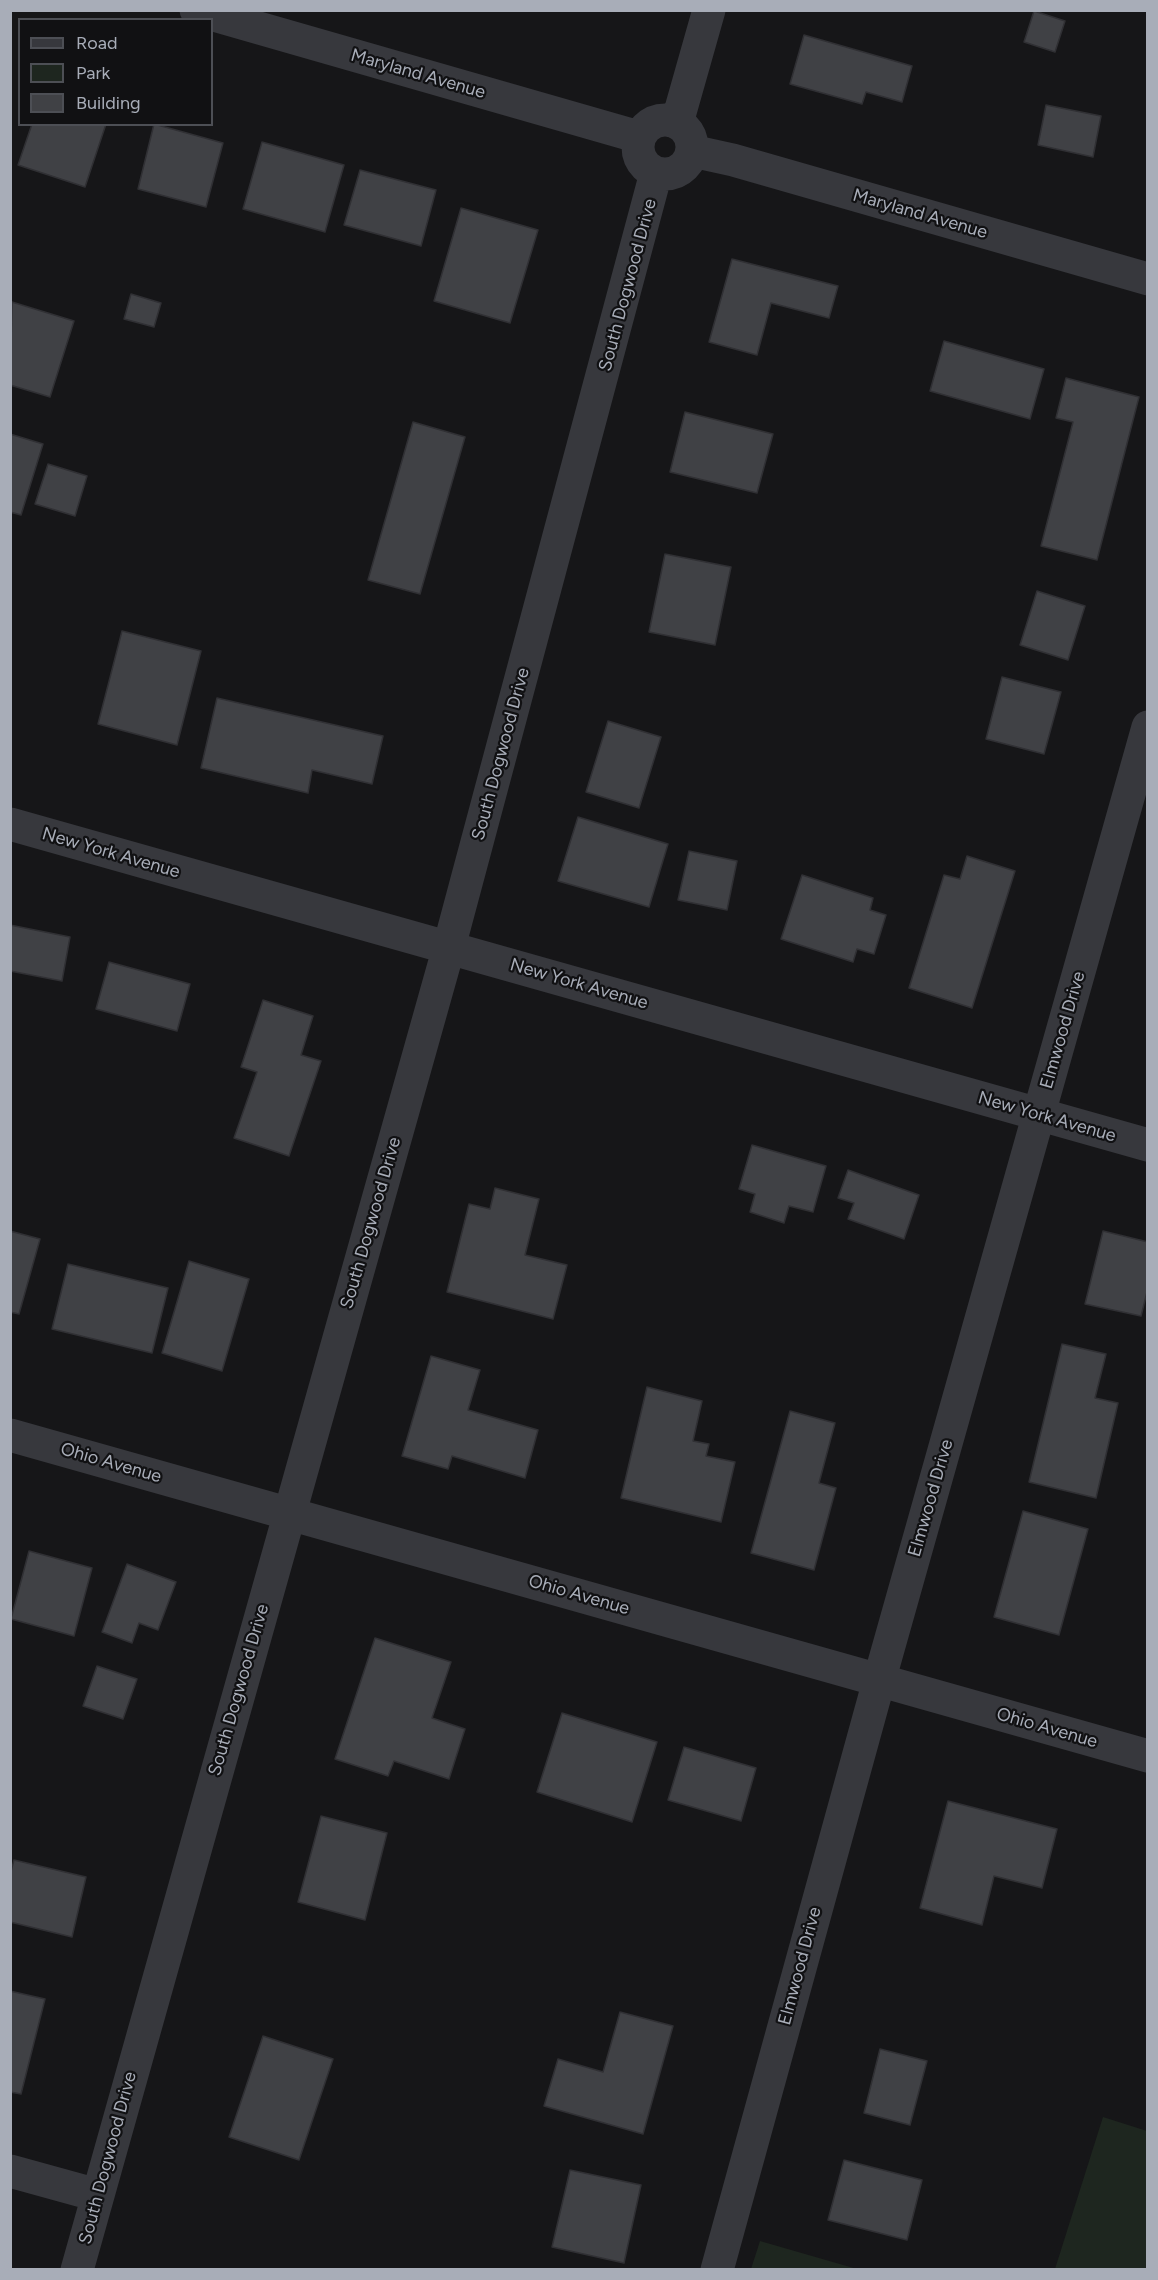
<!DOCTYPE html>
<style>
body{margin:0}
#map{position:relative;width:1158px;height:2280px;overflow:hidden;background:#161618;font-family:Figtree,sans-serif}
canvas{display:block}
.frame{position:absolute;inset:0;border:12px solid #a8adb8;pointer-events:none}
.legend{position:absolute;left:18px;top:18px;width:195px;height:108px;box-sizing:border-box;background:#111113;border:2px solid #4d4f55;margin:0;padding:8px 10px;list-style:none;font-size:18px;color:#a8adb8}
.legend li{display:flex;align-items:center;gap:12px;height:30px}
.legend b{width:30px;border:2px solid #4d4f55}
</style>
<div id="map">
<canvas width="1158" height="2280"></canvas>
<div class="frame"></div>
<ul class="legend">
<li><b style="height:8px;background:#37383d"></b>Road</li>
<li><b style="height:16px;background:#1e261f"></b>Park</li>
<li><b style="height:16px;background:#404145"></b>Building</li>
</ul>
</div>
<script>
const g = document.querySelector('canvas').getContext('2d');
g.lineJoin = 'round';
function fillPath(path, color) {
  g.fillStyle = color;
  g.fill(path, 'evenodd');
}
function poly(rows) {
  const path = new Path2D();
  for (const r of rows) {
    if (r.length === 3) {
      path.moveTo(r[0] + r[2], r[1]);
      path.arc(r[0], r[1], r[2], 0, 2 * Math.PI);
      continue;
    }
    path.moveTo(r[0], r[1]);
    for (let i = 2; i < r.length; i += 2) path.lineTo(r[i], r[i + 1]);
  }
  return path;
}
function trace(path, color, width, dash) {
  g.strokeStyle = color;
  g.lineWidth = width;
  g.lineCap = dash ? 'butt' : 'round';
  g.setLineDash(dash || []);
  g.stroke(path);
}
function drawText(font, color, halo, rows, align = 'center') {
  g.font = font + ' Figtree,sans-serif';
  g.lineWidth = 4.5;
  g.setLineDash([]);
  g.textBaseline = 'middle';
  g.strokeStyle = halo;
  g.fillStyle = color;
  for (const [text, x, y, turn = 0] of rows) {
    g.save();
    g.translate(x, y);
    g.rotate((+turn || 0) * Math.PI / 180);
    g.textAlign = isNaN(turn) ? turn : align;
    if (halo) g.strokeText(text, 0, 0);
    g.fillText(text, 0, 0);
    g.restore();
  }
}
fillPath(poly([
 [1103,2117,1147,2131,1147,2269,1055,2269],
 [760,2241,857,2269,751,2269]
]), '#1e261f');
const building = poly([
 [1034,11,1065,21,1055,52,1024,42,1034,11],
 [804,35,912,66,902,102,866,92,862,104,790,84,804,35],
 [1046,105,1101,116,1093,157,1038,145,1046,105],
 [32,124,106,124,85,187,18,165,32,124],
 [154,124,223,143,206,207,138,189,154,124],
 [262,142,344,165,325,232,243,209,262,142],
 [360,170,436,190,421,246,344,225,360,170],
 [461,208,538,230,510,323,434,301,461,208],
 [732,259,838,286,829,318,771,303,757,355,709,342,732,259],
 [131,294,161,303,154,327,124,319,131,294],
 [12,302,74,321,50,397,10,385,12,302],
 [944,341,1044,369,1030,419,930,391,944,341],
 [1066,378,1139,397,1097,560,1041,546,1073,422,1056,418,1066,378],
 [685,412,773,434,757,493,670,472,685,412],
 [413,422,465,437,420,594,368,580,413,422],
 [10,434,43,444,21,515,10,512,10,434],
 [48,464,87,476,75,516,35,504,48,464],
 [665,554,731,567,715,645,649,632,665,554],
 [1037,591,1085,606,1068,660,1020,645,1037,591],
 [122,631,201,651,177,745,98,724,122,631],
 [1002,677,1061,692,1044,754,986,739,1002,677],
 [217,698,383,736,372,784,312,770,308,793,201,768,217,698],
 [608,721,661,737,639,808,586,792,608,721],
 [578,817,668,844,649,907,558,881,578,817],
 [689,851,737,861,727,910,678,900,689,851],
 [967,856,1015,871,972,1008,909,988,944,875,960,879,967,856],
 [802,875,873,898,870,910,886,915,874,954,857,949,853,962,781,939,802,875],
 [10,925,70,937,62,981,10,971,10,925],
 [109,962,190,984,177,1031,96,1009,109,962],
 [263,1000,313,1016,301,1055,321,1061,289,1156,234,1138,257,1072,241,1067,263,1000],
 [752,1145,826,1166,813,1212,789,1206,784,1223,750,1212,755,1194,739,1189,752,1145],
 [848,1170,919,1195,904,1239,848,1219,854,1203,838,1198,848,1170],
 [495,1188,539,1199,525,1255,567,1265,553,1319,447,1292,469,1204,490,1209,495,1188],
 [10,1231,40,1239,19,1314,10,1312,10,1231],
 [1103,1231,1148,1242,1148,1288,1141,1316,1085,1304,1103,1231],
 [189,1261,249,1279,222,1371,162,1353,189,1261],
 [68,1264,168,1288,152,1353,52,1329,68,1264],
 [1062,1344,1106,1354,1095,1398,1118,1403,1096,1498,1029,1482,1062,1344],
 [431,1356,480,1370,468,1410,538,1430,525,1478,452,1456,448,1469,402,1456,431,1356],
 [647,1387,702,1401,693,1441,709,1444,706,1456,735,1462,721,1522,621,1498,647,1387],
 [790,1411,835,1423,819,1483,836,1488,814,1570,751,1553,790,1411],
 [1023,1511,1088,1529,1059,1635,994,1617,1023,1511],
 [29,1551,92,1568,74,1636,11,1619,29,1551],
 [127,1564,176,1582,158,1630,139,1623,132,1643,102,1632,127,1564],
 [375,1638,451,1662,432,1718,465,1729,449,1779,394,1761,388,1776,335,1759,375,1638],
 [97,1666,137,1679,123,1719,83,1706,97,1666],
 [562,1713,657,1742,632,1822,537,1792,562,1713],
 [684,1747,756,1768,741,1821,668,1800,684,1747],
 [948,1801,1057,1829,1042,1888,994,1876,982,1925,920,1908,948,1801],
 [321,1816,387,1833,365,1920,298,1902,321,1816],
 [14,1860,86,1877,72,1937,10,1922,10,1875,14,1860],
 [10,1991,45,1999,21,2094,10,2092,10,1991],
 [620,2012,673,2026,643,2134,544,2106,558,2059,603,2072,620,2012],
 [263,2036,333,2059,299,2160,229,2137,263,2036],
 [880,2049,927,2061,910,2125,864,2113,880,2049],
 [844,2160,922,2180,907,2240,828,2220,844,2160],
 [570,2170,641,2185,624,2263,552,2247,570,2170]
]);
fillPath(building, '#404145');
trace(building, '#303034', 1.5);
trace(poly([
 [196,10,639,137],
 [665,147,27],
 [677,123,709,10],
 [692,151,733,160,1148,279],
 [10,824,1148,1145],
 [10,1435,1148,1756],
 [10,2171,97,2195],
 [77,2270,449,947,656,173],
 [717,2270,879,1681,1148,727]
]), '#37383d', 33);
drawText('18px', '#a8adb8', '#111113', [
 ["Maryland Avenue",418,74,16],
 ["Maryland Avenue",920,214,16],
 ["South Dogwood Drive",628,285,-75],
 ["South Dogwood Drive",501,754,-75],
 ["New York Avenue",111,853,16],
 ["New York Avenue",579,984,16],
 ["Elmwood Drive",1063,1030,-74],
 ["New York Avenue",1047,1117,16],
 ["South Dogwood Drive",371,1223,-74],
 ["Ohio Avenue",111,1463,16],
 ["Elmwood Drive",931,1498,-74],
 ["Ohio Avenue",579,1595,16],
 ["South Dogwood Drive",239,1690,-74],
 ["Ohio Avenue",1047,1728,16],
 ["Elmwood Drive",800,1966,-75],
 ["South Dogwood Drive",108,2158,-75]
]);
</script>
